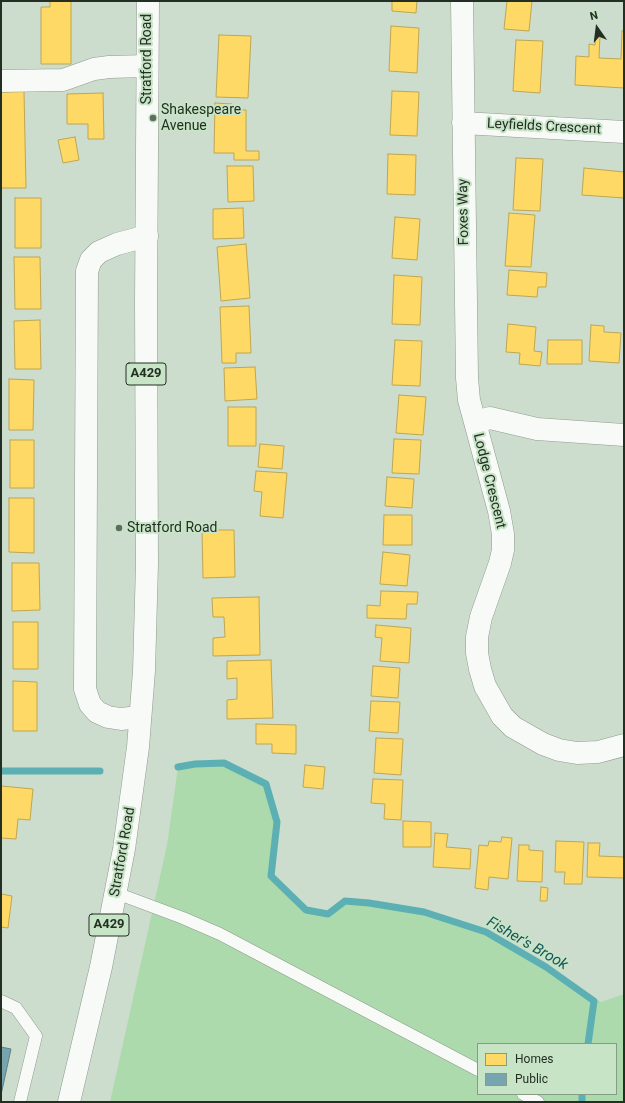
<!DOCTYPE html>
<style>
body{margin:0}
#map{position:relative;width:625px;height:1103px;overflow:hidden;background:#cdddcd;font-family:Roboto,sans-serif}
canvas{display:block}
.frame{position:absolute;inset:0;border:2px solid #242f24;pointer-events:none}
.legend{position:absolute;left:477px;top:1043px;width:140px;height:52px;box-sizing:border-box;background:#c7e4c6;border:1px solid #869c85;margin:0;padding:5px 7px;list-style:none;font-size:12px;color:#242f24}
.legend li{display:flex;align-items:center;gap:8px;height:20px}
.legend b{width:20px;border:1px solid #869c85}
.north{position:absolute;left:577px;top:8px;width:40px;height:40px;-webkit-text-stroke:3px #c7e4c6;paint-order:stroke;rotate:346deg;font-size:11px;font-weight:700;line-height:16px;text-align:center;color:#242f24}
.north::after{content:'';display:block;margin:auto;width:14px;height:18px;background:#242f24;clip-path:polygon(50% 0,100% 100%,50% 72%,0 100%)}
</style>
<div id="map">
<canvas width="625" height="1103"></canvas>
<div class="frame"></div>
<ul class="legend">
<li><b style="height:11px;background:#ffd966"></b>Homes</li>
<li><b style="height:11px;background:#76a5af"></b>Public</li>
</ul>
<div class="north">N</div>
</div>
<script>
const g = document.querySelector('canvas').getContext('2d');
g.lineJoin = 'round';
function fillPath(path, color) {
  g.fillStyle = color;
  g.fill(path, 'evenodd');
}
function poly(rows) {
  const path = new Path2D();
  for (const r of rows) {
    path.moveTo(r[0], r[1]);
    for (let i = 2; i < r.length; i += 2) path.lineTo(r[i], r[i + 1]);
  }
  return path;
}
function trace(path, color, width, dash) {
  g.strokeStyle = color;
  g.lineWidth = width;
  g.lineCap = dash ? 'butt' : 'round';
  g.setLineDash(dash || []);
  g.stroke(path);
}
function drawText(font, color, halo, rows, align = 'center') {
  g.font = font + ' Roboto,sans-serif';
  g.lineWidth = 4;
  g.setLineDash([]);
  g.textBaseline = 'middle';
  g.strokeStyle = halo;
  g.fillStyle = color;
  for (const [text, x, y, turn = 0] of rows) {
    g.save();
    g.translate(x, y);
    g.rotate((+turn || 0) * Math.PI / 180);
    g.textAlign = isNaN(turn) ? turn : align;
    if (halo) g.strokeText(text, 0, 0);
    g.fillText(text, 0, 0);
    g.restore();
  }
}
fillPath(poly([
 [224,763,266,784,277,822,271,876,306,910,328,914,345,901,416,909,486,932,546,967,601,1002,624,994,624,1102,110,1102,167,845,178,767,195,764],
 [478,1044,616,1044,616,1094,478,1094]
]), '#acdaac');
const homes = poly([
 [50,1,71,1,71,64,41,64,41,7,50,7,50,1],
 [392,1,417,1,416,13,392,11,392,1],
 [507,1,532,1,529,31,504,29,507,1],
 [391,26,419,28,417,73,389,71,391,26],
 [622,31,624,31,624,88,575,85,576,56,589,57,589,44,595,45,596,36,600,36,599,58,621,59,622,31],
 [219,35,251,36,248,98,216,97,219,35],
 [516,40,543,41,540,93,513,91,516,40],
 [24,91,26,188,1,188,1,92,24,91],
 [392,91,419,92,417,136,390,135,392,91],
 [103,93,104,139,88,139,88,124,67,124,67,94,103,93],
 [215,103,232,104,232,110,246,110,246,151,259,151,259,160,234,160,234,153,214,153,215,103],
 [75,137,79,160,63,163,58,140,75,137],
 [388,154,416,155,415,195,387,194,388,154],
 [516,158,543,159,540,211,513,210,516,158],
 [227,166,253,166,254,201,228,202,227,166],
 [584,168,624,172,624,198,582,195,584,168],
 [15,198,41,198,41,248,15,248,15,198],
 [243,208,244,238,213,239,213,209,243,208],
 [509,213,535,215,531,267,505,266,509,213],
 [395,217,420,219,417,260,392,258,395,217],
 [246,244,250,298,221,301,217,247,246,244],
 [14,257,40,257,41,309,15,309,14,257],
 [509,270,547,273,546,287,538,287,537,297,507,295,509,270],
 [394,275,422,277,420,325,392,324,394,275],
 [249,306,251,353,236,353,236,363,222,363,220,307,249,306],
 [40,320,41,369,15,369,14,321,40,320],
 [508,324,536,327,534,351,542,352,540,366,519,364,520,353,506,352,508,324],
 [591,325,604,326,604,332,621,333,619,363,589,361,591,325],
 [395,340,422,341,420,386,392,385,395,340],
 [548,340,582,340,582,364,547,364,548,340],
 [255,367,257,399,225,401,224,368,255,367],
 [9,379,34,380,33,430,9,430,9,379],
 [399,395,426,397,423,435,396,433,399,395],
 [228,407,256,407,256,446,228,446,228,407],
 [394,439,421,440,419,474,392,473,394,439],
 [10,440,34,440,34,488,10,488,10,440],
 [260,444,284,446,282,469,258,467,260,444],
 [256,471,287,473,283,518,260,516,262,492,254,491,256,471],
 [387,477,414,479,412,508,385,506,387,477],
 [9,498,34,498,34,553,9,552,9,498],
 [384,515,412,515,412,545,383,545,384,515],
 [202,530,234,530,235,577,203,578,202,530],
 [383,552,410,555,407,586,380,584,383,552],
 [12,563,39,563,40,610,12,611,12,563],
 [381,591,418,592,417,604,407,604,406,619,367,618,367,605,380,606,381,591],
 [259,597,260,655,213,656,213,638,225,637,224,617,213,617,212,598,259,597],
 [13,622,38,622,38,669,13,669,13,622],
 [376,625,411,628,409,663,380,661,382,638,375,637,376,625],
 [271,660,273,718,227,719,227,700,237,699,237,678,227,679,227,661,271,660],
 [373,666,400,668,398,698,371,696,373,666],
 [13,681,37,682,37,731,13,731,13,681],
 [371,701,400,702,398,733,369,731,371,701],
 [256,724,296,725,296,754,272,753,272,744,256,744,256,724],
 [376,738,403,739,401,775,374,773,376,738],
 [305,765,325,767,323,789,303,787,305,765],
 [373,779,403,780,401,820,384,819,385,804,371,803,373,779],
 [1,786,33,789,30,820,18,819,16,839,1,838,1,786],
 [403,821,431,822,431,847,403,847,403,821],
 [435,833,448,834,446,847,471,849,470,869,433,867,435,833],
 [502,837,512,838,508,879,489,877,488,890,475,888,479,845,488,846,489,841,501,842,502,837],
 [556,841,584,842,582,884,564,884,565,872,555,872,556,841],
 [588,843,600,843,599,856,624,857,624,878,587,877,588,843],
 [519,845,529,845,529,850,543,851,542,882,517,881,519,845],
 [541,887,548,888,547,901,540,901,541,887],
 [1,894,12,896,8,928,1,927,1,894]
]);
fillPath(homes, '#ffd966');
trace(homes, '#bda652', 1);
const public = poly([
 [1,1047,11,1049,1,1095,1,1047]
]);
fillPath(public, '#76a5af');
trace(public, '#5d8285', 1);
trace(poly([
 [178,767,195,764,224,763,266,784,277,822,271,876,306,910,328,914,345,901,369,903,424,912,486,932,546,967,594,1001,588,1044],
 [1,771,100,771],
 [582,1094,582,1102]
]), '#5cb0b3', 7);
const lane = poly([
 [116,893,183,918,220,934,478,1070],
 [1,1001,16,1008,36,1036,20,1102],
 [523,1094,538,1102]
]);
const street = poly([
 [462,1,467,378,469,400,499,511,503,534,503,550,500,563,481,617,477,637,477,653,480,669,485,686,502,716,513,727,543,744,559,750,577,753,598,752,624,745],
 [1,81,63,80,94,69,109,67,147,66],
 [463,123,624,132],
 [475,422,490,418,537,429,624,435],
 [140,717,121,719,108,717,97,712,90,704,85,689,87,271,91,260,99,252,117,244,147,236]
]);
const primary = poly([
 [69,1102,101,967,124,849,138,747,144,671,147,564,146,301,148,1]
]);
trace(lane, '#8e9b8e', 13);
trace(street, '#8e9b8e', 23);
trace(primary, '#8e9b8e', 23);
trace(lane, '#f8faf8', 12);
trace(street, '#f8faf8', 22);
trace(primary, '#f8faf8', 22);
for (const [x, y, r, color] of [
 [153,118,4,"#5f6c5f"],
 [119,528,4,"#5f6c5f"]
]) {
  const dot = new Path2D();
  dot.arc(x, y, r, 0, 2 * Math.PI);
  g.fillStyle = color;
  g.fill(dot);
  trace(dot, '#c7e4c6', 1.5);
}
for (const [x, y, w] of [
 [146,374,40],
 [109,925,40]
]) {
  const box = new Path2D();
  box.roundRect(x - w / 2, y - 11, w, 22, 3);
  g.fillStyle = '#c7e4c6';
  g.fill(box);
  trace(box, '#242f24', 1);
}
drawText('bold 13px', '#242f24', null, [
 ["A429",146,374],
 ["A429",109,925]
]);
drawText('14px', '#242f24', '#c7e4c6', [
 ["Stratford Road",147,59,-90],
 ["Leyfields Crescent",544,127,3],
 ["Foxes Way",464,212,-91],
 ["Lodge Crescent",489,481,76],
 ["Stratford Road",123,852,-80]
]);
drawText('14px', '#242f24', '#c7e4c6', [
 ["Shakespeare",161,110],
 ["Avenue",161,126],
 ["Stratford Road",127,528]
], 'left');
drawText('italic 15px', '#17555a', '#c7e4c6', [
 ["Fisher's Brook",527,944,30]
]);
</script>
